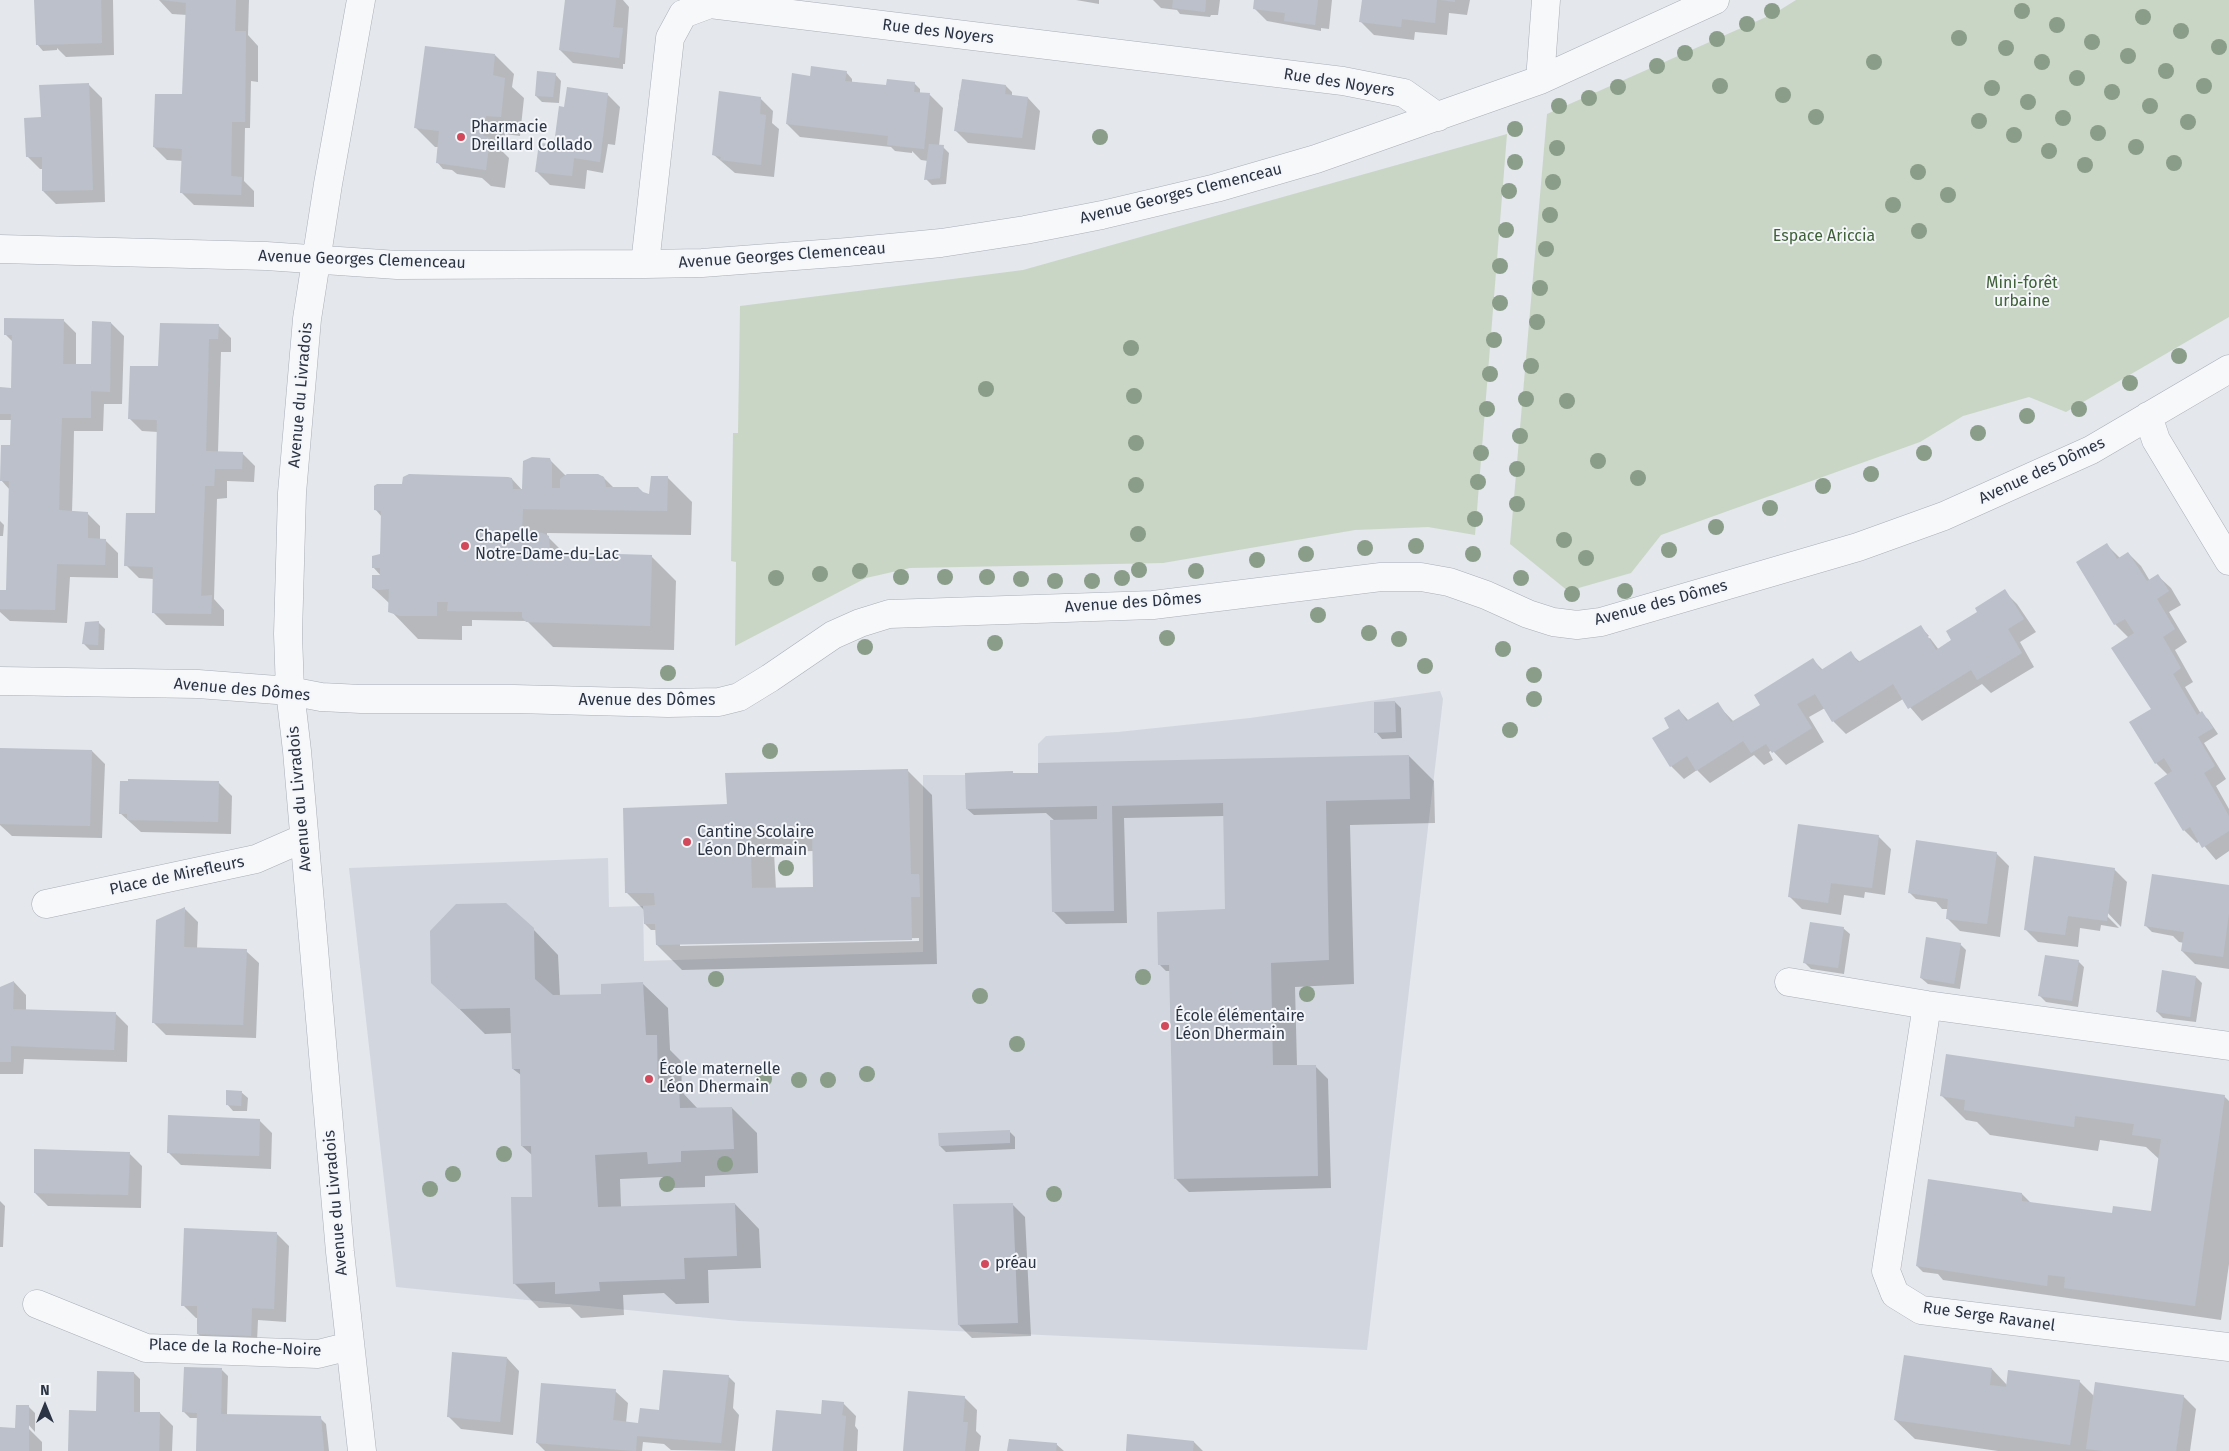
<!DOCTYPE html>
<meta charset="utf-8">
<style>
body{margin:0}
#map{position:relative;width:2229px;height:1451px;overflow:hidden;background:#e4e7ec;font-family:"Fira Sans",sans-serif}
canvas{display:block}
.north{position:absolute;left:20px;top:1381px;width:50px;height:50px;-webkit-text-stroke:4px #f4f6f9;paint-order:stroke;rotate:0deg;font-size:14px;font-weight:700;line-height:20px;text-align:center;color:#2b3445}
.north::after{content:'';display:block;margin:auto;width:18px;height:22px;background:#2b3445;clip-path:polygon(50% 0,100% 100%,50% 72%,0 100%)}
</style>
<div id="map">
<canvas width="2229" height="1451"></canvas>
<div class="north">N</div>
</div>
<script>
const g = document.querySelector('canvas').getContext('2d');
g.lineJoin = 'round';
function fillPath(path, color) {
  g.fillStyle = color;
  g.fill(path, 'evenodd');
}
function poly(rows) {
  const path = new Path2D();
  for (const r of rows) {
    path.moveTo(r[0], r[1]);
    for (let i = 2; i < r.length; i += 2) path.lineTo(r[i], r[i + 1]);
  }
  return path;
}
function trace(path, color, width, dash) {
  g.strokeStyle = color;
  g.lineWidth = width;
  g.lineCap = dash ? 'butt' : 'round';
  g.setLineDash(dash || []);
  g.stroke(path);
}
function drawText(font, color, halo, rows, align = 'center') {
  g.font = font + ' "Fira Sans",sans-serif';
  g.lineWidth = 4;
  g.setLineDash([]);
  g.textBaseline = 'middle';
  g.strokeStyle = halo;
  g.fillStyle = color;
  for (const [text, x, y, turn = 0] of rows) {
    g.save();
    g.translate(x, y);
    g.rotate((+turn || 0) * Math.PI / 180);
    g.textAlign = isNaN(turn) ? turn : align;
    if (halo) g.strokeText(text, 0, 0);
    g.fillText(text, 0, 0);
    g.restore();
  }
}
fillPath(poly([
 [1440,691,1443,699,1367,1350,739,1321,396,1287,349,868,608,858,609,907,643,906,644,961,923,952,923,775,965,775,965,773,1013,771,1013,773,1038,773,1038,744,1046,736,1118,732,1250,718]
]), '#d2d6de');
fillPath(poly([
 [1796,0,2229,0,2229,317,2066,412,2029,397,1963,416,1920,442,1661,535,1631,573,1568,591,1510,544,1547,114,1775,13],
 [1507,134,1475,535,1428,527,1355,530,1163,563,910,568,866,578,735,646,736,562,731,561,733,433,738,433,740,306,1023,270]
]), '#c9d6c5');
fillPath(poly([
 [36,0,113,0,114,55,66,57,57,48,57,50,43,51,37,44],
 [159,0,249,0,248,35,258,46,258,82,251,81,250,128,245,128,244,181,254,191,254,207,194,205,181,192,183,161,167,160,154,147,184,95,187,15,172,14],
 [566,0,623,0,629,7,625,64,623,64,623,69,573,63,560,50],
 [1076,0,1107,0,1099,0,1099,4],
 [1153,0,1220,0,1218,15,1211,15,1210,17,1180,14,1177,10,1161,8],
 [1255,0,1332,0,1329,29,1321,28,1321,31,1267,21,1254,8],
 [1363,0,1470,0,1467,15,1449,13,1447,35,1415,32,1414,40,1374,35,1361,22],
 [495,55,514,74,512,87,524,98,520,136,505,134,502,151,509,158,505,188,491,186,482,178,457,174,452,170,443,169,437,162,438,147,435,147,415,127],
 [846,72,852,79,852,82,887,87,914,83,920,89,920,94,930,95,943,108,939,146,943,147,949,153,946,184,932,185,926,179,928,161,921,160,912,151,912,153,895,151,891,147,800,137,787,124,811,77],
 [555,74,561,81,559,103,542,102,536,96],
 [89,85,102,98,105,202,56,204,43,191,43,169,40,169,27,156,42,118],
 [1006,86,1012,92,1012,96,1028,98,1040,111,1035,150,968,143,955,130,960,90],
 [607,94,620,107,615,145,608,144,603,173,587,170,585,189,550,185,537,172,555,145,565,108],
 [760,98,773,111,772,123,779,129,774,177,735,173,714,155],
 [63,320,76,333,76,365,93,366,111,323,124,336,122,404,104,404,103,431,74,431,73,479,72,512,87,513,100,526,100,540,105,540,118,553,118,578,70,577,67,623,10,621,0,612,0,591,7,591,10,490,1,480,11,447,12,420,0,420,0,390,12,392,14,343,5,334],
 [218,325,231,338,231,352,221,352,218,452,242,453,255,466,254,482,227,481,227,498,217,499,214,599,224,610,224,626,166,625,153,612,154,579,139,578,126,565,156,515,158,432,142,431,129,418,159,368],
 [549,459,566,476,602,476,614,488,650,495,667,477,692,502,691,535,547,533,547,536,565,554,651,556,676,581,674,650,553,647,527,621,472,620,472,626,462,626,462,640,418,639,389,609,389,603,373,588,382,577,373,567,381,555,382,517,375,509,403,486,512,479,523,491],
 [0,521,4,525,3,536,0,536],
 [2107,545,2120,558,2128,553,2141,566,2150,581,2158,576,2171,588,2181,605,2169,612,2187,642,2175,650,2193,682,2185,687,2201,714,2208,719,2218,734,2204,743,2226,779,2216,786,2229,809,2229,851,2216,860,2200,841,2197,843,2184,830,2168,775,2156,763,2153,709,2129,638,2115,624,2077,563],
 [2004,591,2017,604,2036,632,2020,642,2034,667,1991,693,1982,684,1922,721,1903,699,1846,734,1833,721,1825,708,1809,717,1824,742,1786,765,1772,750,1769,752,1773,760,1764,765,1754,755,1710,783,1697,770,1684,779,1671,766,1671,728,1679,710,1689,721,1717,704,1734,722,1761,705,1813,660,1823,670,1850,653,1860,662,1921,627,1929,636,1903,651,1905,652,1930,638,1939,650,1954,640,1977,614],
 [98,622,105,629,104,650,90,650,84,644],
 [1395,702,1401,708,1402,738,1382,739,1376,732],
 [92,751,105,764,102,838,12,836,0,825,0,769],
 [1409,756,1434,781,1435,823,1350,825,1354,984,1295,987,1297,1066,1315,1066,1328,1079,1331,1188,1189,1192,1176,1179,1170,971,1166,971,1160,965,1226,910,1224,816,1124,818,1127,923,1066,924,1053,911,1055,821,1046,813,974,815,967,809,1012,772,1015,775],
 [907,770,932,795,937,964,682,970,657,945,657,930,651,930,645,924,645,911,626,892,728,805],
 [814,851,815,888,776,889,774,852],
 [919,938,919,941,680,946,680,943],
 [219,783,232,796,231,834,141,832,120,813],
 [1878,836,1891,849,1885,895,1865,892,1864,898,1844,895,1841,915,1802,909,1789,896],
 [1996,853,2009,866,2000,937,1960,931,1947,918,1948,909,1942,909,1936,902,1916,899,1910,893],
 [2114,869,2127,882,2121,927,2105,910,2103,912,2119,928,2101,925,2100,931,2080,928,2078,947,2038,942,2025,929],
 [2229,887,2229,969,2195,964,2182,951,2184,943,2179,942,2173,936,2152,932,2146,926],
 [185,909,198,922,197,949,246,951,259,963,256,1038,166,1035,153,1022],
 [1843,928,1850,934,1844,974,1811,969,1804,962],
 [533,929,558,955,560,996,603,996,643,984,668,1008,670,1050,681,1061,682,1092,698,1109,732,1108,757,1133,758,1173,705,1176,705,1187,674,1188,663,1177,620,1179,621,1207,735,1204,759,1229,761,1268,708,1270,709,1303,676,1304,664,1293,623,1295,624,1315,581,1318,570,1307,539,1308,514,1283,533,1198,532,1155,522,1146,521,1075,513,1069,512,1033,485,1034,432,982],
 [1960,944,1966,950,1960,989,1928,984,1921,978],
 [2078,961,2084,967,2078,1007,2046,1002,2040,996],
 [2196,977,2202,983,2196,1022,2163,1018,2157,1012],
 [14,982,26,995,26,1010,115,1013,128,1026,127,1062,24,1059,23,1074,0,1074,0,988],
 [241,1092,248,1098,247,1111,233,1111,227,1104],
 [1941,1095,2224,1096,2229,1101,2229,1264,2221,1320,1943,1280,1938,1274,1923,1272,1917,1266,2022,1194,2031,1203,2113,1215,2152,1213,2159,1159,2146,1147,2100,1140,2098,1151,1990,1135,1977,1122,1966,1120],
 [259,1120,272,1133,271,1169,181,1165,168,1152],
 [1009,1131,1015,1137,1015,1149,946,1152,940,1146],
 [129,1153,142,1166,141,1208,48,1206,35,1193],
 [0,1201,5,1206,3,1247,0,1247],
 [1012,1204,1025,1217,1031,1336,972,1338,959,1325],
 [276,1233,289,1246,286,1322,258,1320,257,1342,204,1340,198,1334,198,1318,196,1318,183,1305],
 [507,1358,519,1371,513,1435,461,1429,448,1416],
 [1992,1369,2007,1385,2079,1381,2094,1396,2183,1396,2196,1409,2190,1451,1998,1451,1915,1439,1895,1420],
 [222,1370,228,1376,227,1415,320,1418,326,1424,329,1451,198,1451,199,1418,190,1418,184,1412],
 [134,1373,140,1379,140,1413,160,1413,173,1426,172,1451,69,1451,98,1412],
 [728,1376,735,1383,733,1408,739,1415,735,1451,671,1450,664,1444,643,1442,642,1451,545,1451,537,1443,615,1391,628,1403,626,1423,639,1424],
 [964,1397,977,1410,976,1431,981,1436,979,1451,904,1451],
 [843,1403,856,1416,855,1426,858,1430,857,1451,773,1451,822,1415],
 [29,1407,35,1413,35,1432,26,1422,24,1424,42,1442,42,1451,0,1451,0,1428,17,1429],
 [1194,1442,1203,1451,1127,1451],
 [1056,1444,1064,1451,1009,1451]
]), '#0003');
fillPath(poly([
 [34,0,101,0,102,43,36,45],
 [162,0,236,0,235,31,246,31,245,122,232,122,231,176,242,177,241,195,180,193,182,149,153,147,155,94,182,94,186,3],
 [565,0,616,0,613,27,623,28,619,58,559,50],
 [1173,0,1206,0,1205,12,1172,8],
 [1254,0,1318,0,1315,25,1284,21,1285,13,1253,9],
 [1362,0,1437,0,1435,23,1402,19,1401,27,1359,22],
 [1441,0,1455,0,1455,2],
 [425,46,495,54,493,75,505,78,501,117,486,116,483,136,490,137,486,170,436,163,439,131,414,128],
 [811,66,847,71,845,81,886,85,887,79,915,82,914,92,930,93,924,149,887,145,888,136,786,124,792,73,810,76],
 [537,71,556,73,553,97,535,96],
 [962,79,1006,85,1005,94,1028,97,1022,138,954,131],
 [89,83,93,190,42,191,42,157,26,157,24,118,41,117,39,85],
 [567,87,608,93,600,162,574,158,572,176,535,172,539,143,554,144,559,106,564,107],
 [719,91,761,97,760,114,766,115,761,165,720,160,721,157,712,155],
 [929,144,944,145,940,178,924,180],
 [4,318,64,319,63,364,91,364,92,321,111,322,110,392,91,391,91,418,62,418,60,465,59,510,88,512,88,538,106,539,105,565,57,564,55,610,0,609,0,590,6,590,9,481,0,481,1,445,10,445,11,414,0,414,0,387,11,388,12,335,4,335],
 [160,323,219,324,218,339,209,339,206,451,243,452,242,469,215,469,214,486,205,486,201,596,212,595,211,614,152,613,153,567,124,566,126,513,155,513,157,420,128,419,130,366,158,366],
 [532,457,550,458,552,465,552,488,560,488,560,479,567,474,598,474,604,477,606,487,638,487,643,492,649,494,651,476,668,476,667,511,523,509,522,532,543,533,549,536,550,552,652,555,650,626,526,622,522,617,522,612,447,611,448,602,437,602,437,616,400,616,388,612,389,589,379,590,372,588,372,575,380,575,380,568,372,568,372,556,380,554,381,511,374,510,374,486,377,484,402,484,403,477,409,474,508,477,512,478,513,489,522,489,523,461],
 [2107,543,2117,559,2128,552,2147,581,2158,574,2169,591,2157,599,2175,629,2163,637,2181,668,2173,674,2197,715,2202,711,2213,728,2198,737,2215,766,2204,773,2229,816,2229,831,2202,848,2190,827,2183,831,2154,783,2172,771,2164,758,2155,764,2129,722,2151,709,2111,648,2134,633,2125,619,2114,625,2076,562],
 [2005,589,2024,619,2008,629,2022,653,1977,680,1971,670,1908,709,1893,684,1832,722,1815,694,1797,704,1812,728,1772,753,1766,744,1751,753,1743,741,1696,771,1687,756,1670,767,1652,738,1669,728,1664,718,1679,709,1686,721,1718,702,1731,722,1760,705,1754,695,1813,658,1821,670,1851,651,1858,662,1921,625,1936,650,1951,640,1946,631,1977,612,1975,608],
 [99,621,98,645,82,644,85,622],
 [1395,701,1396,732,1374,733,1374,702],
 [0,748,92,750,90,826,0,824],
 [1409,755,1410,799,1326,801,1329,960,1271,963,1273,1065,1316,1065,1318,1176,1174,1179,1169,965,1158,965,1157,912,1225,909,1223,803,1112,806,1114,911,1052,912,1050,820,1097,819,1097,806,966,809,965,773,1013,771,1013,773,1038,773,1038,763],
 [908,769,911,874,919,874,920,897,911,897,912,940,656,945,655,924,644,924,643,906,655,905,654,893,625,893,623,808,727,804,725,773],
 [812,825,813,887,752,888,750,828],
 [128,779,219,781,218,822,127,820,127,814,119,814,120,781,128,781],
 [1798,824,1879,835,1872,888,1831,883,1828,903,1788,897],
 [1916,840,1997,852,1987,924,1946,919,1948,899,1908,893],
 [2034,856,2115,868,2107,921,2068,916,2065,935,2024,930],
 [2152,874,2229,885,2229,913,2223,957,2181,951,2184,932,2144,926],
 [506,903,534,928,535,979,553,995,601,994,601,984,643,982,646,1035,657,1035,658,1088,679,1087,680,1108,732,1107,734,1149,681,1151,681,1162,648,1164,647,1152,595,1155,598,1207,735,1203,737,1256,684,1258,685,1279,599,1282,600,1291,555,1294,555,1282,513,1284,511,1197,532,1197,531,1146,521,1146,520,1069,512,1069,510,1008,459,1009,431,983,430,931,456,904],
 [185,907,184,947,247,949,243,1025,152,1023,156,920],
 [1810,922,1844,927,1838,968,1803,963],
 [1926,937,1961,943,1954,984,1920,978],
 [2045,955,2079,960,2072,1001,2038,996],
 [2162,970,2196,976,2190,1017,2156,1012],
 [14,981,13,1009,116,1012,114,1050,11,1046,11,1062,0,1062,0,987],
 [1946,1054,2225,1095,2195,1306,2064,1288,2065,1277,2048,1275,2047,1286,1916,1266,1928,1179,2022,1193,2022,1201,2112,1213,2113,1206,2151,1211,2161,1139,2132,1135,2134,1124,2075,1116,2074,1127,1964,1110,1965,1100,1940,1096],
 [226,1090,242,1091,241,1106,226,1105],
 [168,1115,260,1119,259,1156,167,1153],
 [1010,1130,1010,1143,939,1146,938,1133],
 [34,1149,130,1152,128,1195,34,1193],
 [1013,1203,1018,1323,958,1325,953,1204],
 [184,1228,277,1232,274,1309,252,1308,251,1336,197,1334,197,1306,181,1306],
 [452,1352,507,1357,500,1422,447,1417],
 [1904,1355,1992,1368,1990,1385,2006,1387,2008,1370,2080,1380,2070,1445,1894,1420],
 [184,1367,222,1368,221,1414,321,1416,324,1451,196,1451,197,1413,182,1412],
 [663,1370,729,1375,721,1443,637,1436,636,1451,633,1451,536,1443,541,1383,616,1389,613,1420,638,1423,640,1408,659,1410],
 [97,1371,134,1372,134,1412,160,1412,159,1451,68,1451,69,1410,96,1411],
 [2095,1382,2184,1395,2176,1451,2103,1451,2086,1449],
 [908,1391,965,1396,963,1422,968,1422,965,1451,903,1451],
 [822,1400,844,1402,842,1415,846,1416,843,1451,772,1451,776,1410,821,1414],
 [16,1405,29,1405,29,1451,0,1451,0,1427,15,1428],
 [1127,1434,1194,1441,1193,1451,1126,1451],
 [1009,1439,1057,1443,1056,1451,1007,1451]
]), '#bbc0ca');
const minor = poly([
 [361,0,328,184,307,319,292,493,288,634,290,691,297,751,340,1252,362,1451],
 [1540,80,1546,0],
 [0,249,266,256,397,265,645,264,702,263,848,252,941,243,1025,230,1102,215,1216,188,1316,159,1540,80,1715,0],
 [645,264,670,38,683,14,710,4,1343,81,1404,93,1438,117],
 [2148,416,2156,440,2229,561],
 [0,681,198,684,290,691,321,697,361,699,514,699,668,703,719,702,739,697,770,678,833,635,860,623,889,614,1153,605,1381,577,1421,577,1449,582,1486,595,1528,614,1553,622,1577,625,1601,622,1858,547,1944,516,2091,450,2229,369],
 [46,904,256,859,304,838],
 [1789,982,1927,1005,2229,1046],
 [1927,1005,1886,1271,1895,1294,1921,1310,2229,1347],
 [37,1304,146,1348,318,1354,350,1346]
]);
trace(minor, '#a9aeb7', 29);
trace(minor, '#f7f8fa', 28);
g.fillStyle = '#899d89';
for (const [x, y] of [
 [1772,11],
 [2022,11],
 [2143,17],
 [1747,24],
 [2057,25],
 [2181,31],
 [1959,38],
 [1717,39],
 [2092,42],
 [2219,47],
 [2006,48],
 [1685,53],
 [2128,56],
 [1874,62],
 [2042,62],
 [1657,66],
 [2166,71],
 [2077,78],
 [1720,86],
 [2204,86],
 [1618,87],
 [1992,88],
 [2112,92],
 [1783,95],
 [1589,98],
 [2028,102],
 [1559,106],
 [2150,106],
 [1816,117],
 [2063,118],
 [1979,121],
 [2188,122],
 [1515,129],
 [2098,133],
 [2014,135],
 [1100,137],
 [2136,147],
 [1557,148],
 [2049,151],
 [1515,162],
 [2174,163],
 [2085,165],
 [1918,172],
 [1553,182],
 [1509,191],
 [1948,195],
 [1893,205],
 [1550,215],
 [1506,230],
 [1919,231],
 [1546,249],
 [1500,266],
 [1540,288],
 [1500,303],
 [1537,322],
 [1494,340],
 [1131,348],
 [2179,356],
 [1531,366],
 [1490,374],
 [2130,383],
 [986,389],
 [1134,396],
 [1526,399],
 [1567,401],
 [1487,409],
 [2079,409],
 [2027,416],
 [1978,433],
 [1520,436],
 [1136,443],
 [1481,453],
 [1924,453],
 [1598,461],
 [1517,469],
 [1871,474],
 [1638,478],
 [1478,482],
 [1136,485],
 [1823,486],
 [1517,504],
 [1770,508],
 [1475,519],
 [1716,527],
 [1138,534],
 [1564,540],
 [1416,546],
 [1365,548],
 [1669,550],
 [1306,554],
 [1473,554],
 [1586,558],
 [1257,560],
 [1139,570],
 [860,571],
 [1196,571],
 [820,574],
 [901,577],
 [945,577],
 [987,577],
 [776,578],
 [1122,578],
 [1521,578],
 [1021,579],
 [1055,581],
 [1092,581],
 [1625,591],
 [1572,594],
 [1318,615],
 [1369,633],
 [1167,638],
 [1399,639],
 [995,643],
 [865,647],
 [1503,649],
 [1425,666],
 [668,673],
 [1534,675],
 [1534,699],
 [1510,730],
 [770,751],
 [786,868],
 [1143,977],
 [716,979],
 [1307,994],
 [980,996],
 [1017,1044],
 [867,1074],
 [764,1079],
 [799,1080],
 [828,1080],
 [504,1154],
 [725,1164],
 [453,1174],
 [667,1184],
 [430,1189],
 [1054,1194]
]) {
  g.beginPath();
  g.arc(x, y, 8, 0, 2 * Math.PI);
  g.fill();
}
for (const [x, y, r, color] of [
 [461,137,5,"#d1495b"],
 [465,546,5,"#d1495b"],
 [687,842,5,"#d1495b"],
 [1165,1026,5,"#d1495b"],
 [649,1079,5,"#d1495b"],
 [985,1264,5,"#d1495b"]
]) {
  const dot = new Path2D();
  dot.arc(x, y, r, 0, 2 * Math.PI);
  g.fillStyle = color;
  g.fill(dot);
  trace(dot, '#f4f6f9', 2);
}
drawText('16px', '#2b3445', '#f4f6f9', [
 ["Rue des Noyers",938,32,7],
 ["Rue des Noyers",1339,83,9],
 ["Avenue Georges Clemenceau",1181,194,-14],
 ["Avenue Georges Clemenceau",782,256,-4],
 ["Avenue Georges Clemenceau",362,260,2],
 ["Avenue du Livradois",301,395,-85],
 ["Avenue des Dômes",2042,471,-25],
 ["Avenue des Dômes",1133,603,-4],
 ["Avenue des Dômes",1661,603,-15],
 ["Avenue des Dômes",242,690,5],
 ["Avenue des Dômes",647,701],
 ["Avenue du Livradois",300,799,-95],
 ["Place de Mirefleurs",177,876,-12],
 ["Avenue du Livradois",336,1203,-95],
 ["Rue Serge Ravanel",1989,1317,8],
 ["Place de la Roche-Noire",235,1348,2]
]);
drawText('16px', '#2b3445', '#f4f6f9', [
 ["Pharmacie",471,128],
 ["Dreillard Collado",471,146],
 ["Chapelle",475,537],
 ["Notre-Dame-du-Lac",475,555],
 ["Cantine Scolaire",697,833],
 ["Léon Dhermain",697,851],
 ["École élémentaire",1175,1017],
 ["Léon Dhermain",1175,1035],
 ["École maternelle",659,1070],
 ["Léon Dhermain",659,1088],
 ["préau",995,1264]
], 'left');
drawText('16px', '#3f6138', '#f4f6f9', [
 ["Espace Ariccia",1824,237],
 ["Mini-forêt",2022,284],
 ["urbaine",2022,302]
]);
</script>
